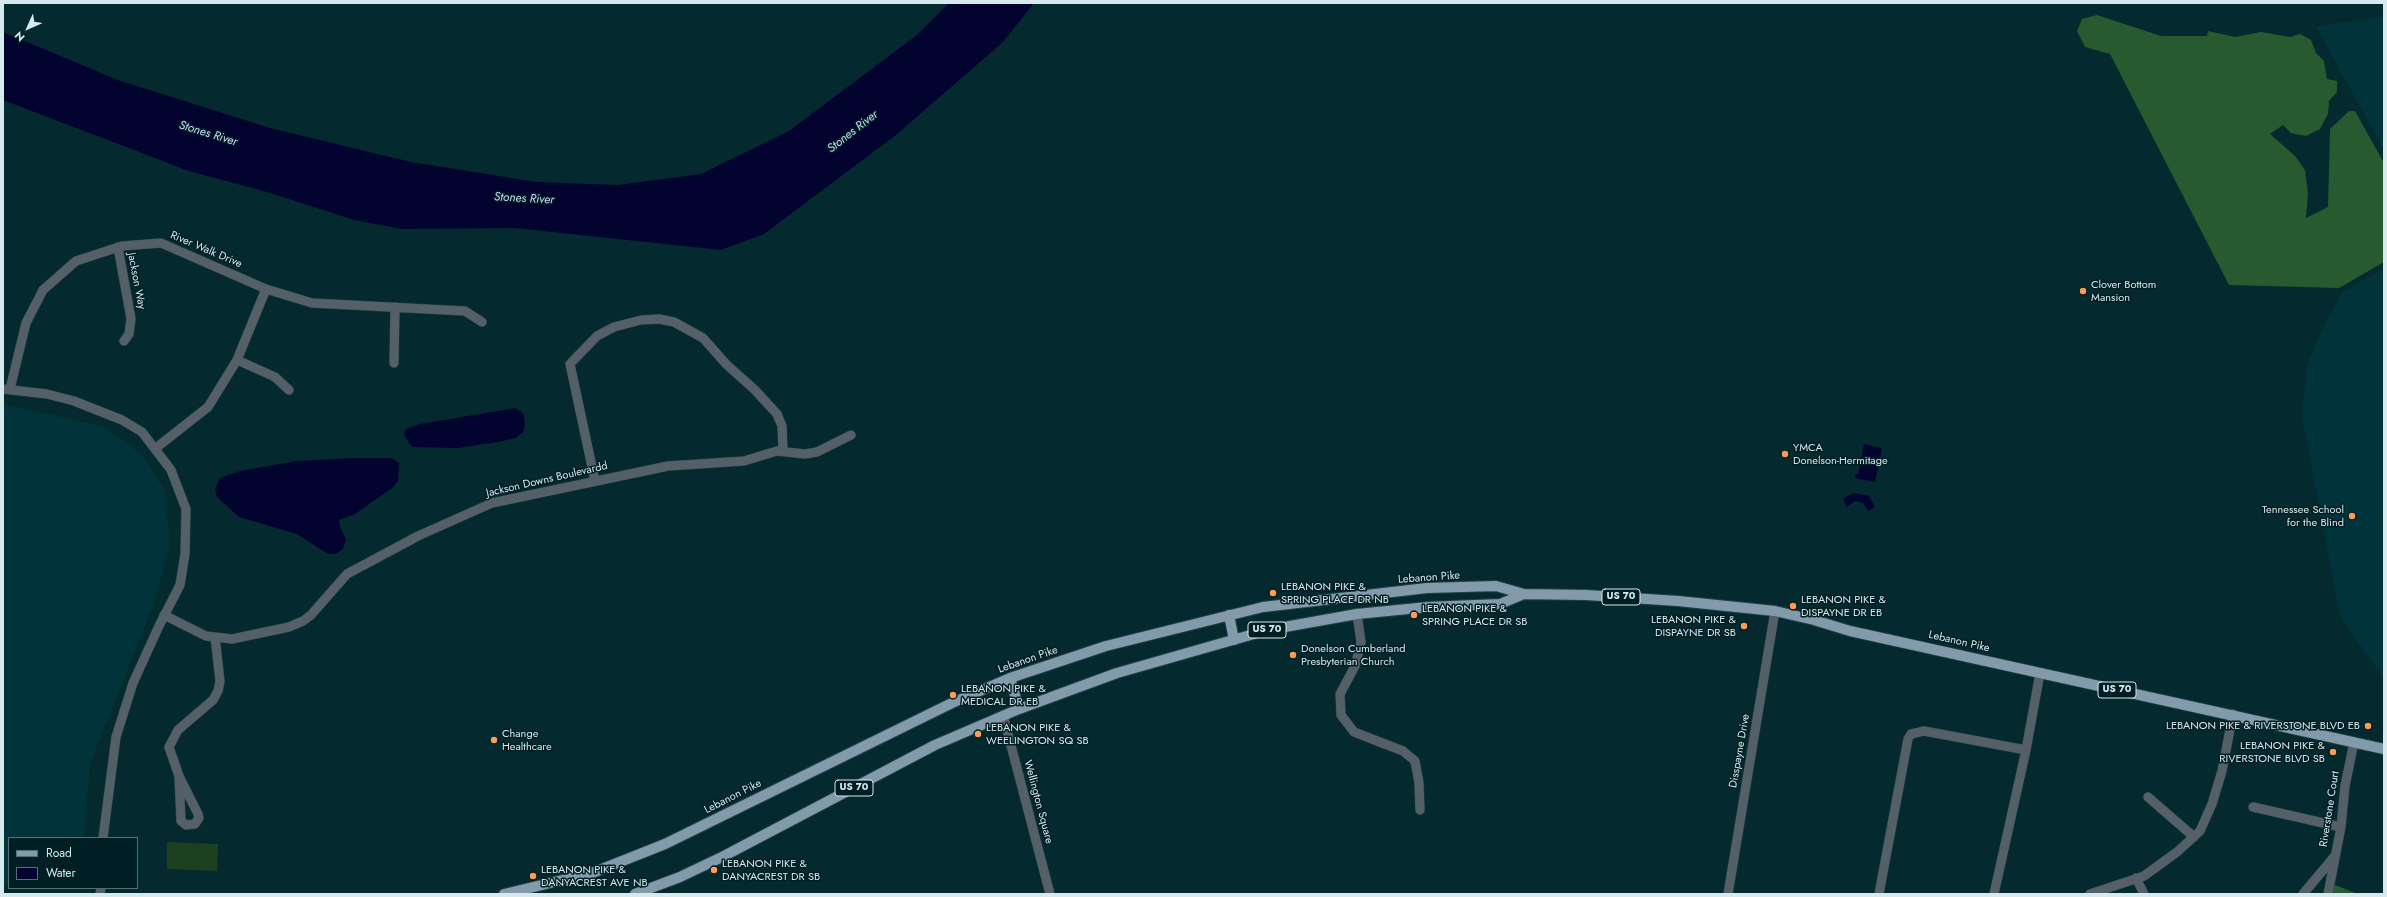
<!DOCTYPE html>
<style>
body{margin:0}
#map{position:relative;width:2387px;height:897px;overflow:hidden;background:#04292e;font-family:Jost,sans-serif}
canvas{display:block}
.frame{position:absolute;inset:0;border:4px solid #d6e9ec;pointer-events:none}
.legend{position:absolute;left:8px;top:837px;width:130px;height:52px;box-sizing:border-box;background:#001f24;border:1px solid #567074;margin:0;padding:5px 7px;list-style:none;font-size:12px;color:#d6e9ec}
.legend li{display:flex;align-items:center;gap:8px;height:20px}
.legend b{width:20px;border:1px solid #567074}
.north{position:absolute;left:8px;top:8px;width:40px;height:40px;-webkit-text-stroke:3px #001f24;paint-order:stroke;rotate:225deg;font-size:11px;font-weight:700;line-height:16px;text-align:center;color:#d6e9ec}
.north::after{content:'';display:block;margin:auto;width:14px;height:18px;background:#d6e9ec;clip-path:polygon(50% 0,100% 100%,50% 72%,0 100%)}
</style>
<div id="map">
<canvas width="2387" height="897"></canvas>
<div class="frame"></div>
<ul class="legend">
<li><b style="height:5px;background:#839aaa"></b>Road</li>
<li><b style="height:11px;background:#030330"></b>Water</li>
</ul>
<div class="north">N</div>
</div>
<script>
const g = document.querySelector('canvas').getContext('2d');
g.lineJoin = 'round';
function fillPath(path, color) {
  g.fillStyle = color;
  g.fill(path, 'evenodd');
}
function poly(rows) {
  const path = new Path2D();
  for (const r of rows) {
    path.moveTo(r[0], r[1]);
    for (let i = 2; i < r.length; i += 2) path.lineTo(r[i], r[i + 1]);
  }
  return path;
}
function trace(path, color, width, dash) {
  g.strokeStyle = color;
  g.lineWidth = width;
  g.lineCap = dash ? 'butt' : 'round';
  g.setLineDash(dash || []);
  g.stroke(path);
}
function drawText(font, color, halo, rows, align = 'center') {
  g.font = font + ' Jost,sans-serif';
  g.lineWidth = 3;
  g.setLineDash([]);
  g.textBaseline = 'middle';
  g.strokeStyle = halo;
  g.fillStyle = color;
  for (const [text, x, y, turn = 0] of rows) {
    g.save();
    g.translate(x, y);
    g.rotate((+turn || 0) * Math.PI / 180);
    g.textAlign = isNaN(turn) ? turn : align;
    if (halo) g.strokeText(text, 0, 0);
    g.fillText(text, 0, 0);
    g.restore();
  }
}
fillPath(poly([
 [2384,16,2384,150,2316,27],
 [2384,268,2384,679,2340,616,2302,416,2307,365,2327,319,2343,292],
 [3,404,105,427,141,454,165,491,170,545,153,606,90,764,84,838,9,838,9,884,3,884]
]), '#00343a');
fillPath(poly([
 [167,842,218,844,217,871,167,869]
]), '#1d4021');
fillPath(poly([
 [2097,15,2161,36,2207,36,2208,31,2235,37,2261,32,2290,37,2300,34,2311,40,2316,53,2324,61,2327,79,2337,81,2337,92,2329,101,2328,114,2320,129,2306,136,2291,133,2283,125,2270,134,2295,156,2305,170,2308,193,2306,218,2328,207,2330,129,2349,111,2355,111,2384,163,2384,262,2339,288,2229,285,2110,54,2085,47,2077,31,2082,19],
 [2330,883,2358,894,2328,894]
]), '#285a2f');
fillPath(poly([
 [949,3,1034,3,1003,42,896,135,764,234,721,250,515,228,402,229,354,220,267,192,189,171,3,100,3,32,118,80,270,128,411,162,537,182,617,185,701,174,789,131,917,35],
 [515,408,521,411,524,415,525,425,523,432,516,438,498,442,458,448,412,447,404,435,406,429,420,424],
 [1864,444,1882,448,1875,482,1855,478,1856,474,1858,474],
 [353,458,392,458,399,463,398,481,392,488,355,514,339,520,340,527,346,539,343,549,336,554,328,554,297,534,239,517,217,497,215,489,220,478,240,471,297,461],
 [1853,493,1869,496,1875,507,1868,511,1863,503,1855,501,1847,507,1843,499]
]), '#030330');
const minor = poly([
 [118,247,131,319,129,334,124,341],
 [237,360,275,377,289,390],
 [394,363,395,307],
 [3,389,47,394,74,401,122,420,142,432,171,470,186,509,185,554,180,585,159,626,133,683,116,737,103,838],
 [10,389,26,323,43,290,76,261,122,246,161,243,266,289,312,303,465,311,482,322],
 [156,448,208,407,237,360,266,289],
 [595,481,570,364,597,336,614,327,641,320,659,319,674,322,703,338,727,365,755,390,777,414,782,426,783,451],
 [1357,614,1361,642,1355,666,1340,694,1341,715,1354,732,1403,751,1415,761,1419,783,1420,810],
 [164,615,206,636,215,637,232,639,289,627,303,621,311,615,347,574,418,536,492,503,668,466,744,461,777,451,805,454,817,452,851,435],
 [1003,715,1050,894],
 [179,776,198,814,199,818,195,824,186,825,181,821,179,776,169,747,178,730,213,700,218,691,220,681,215,637],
 [2148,797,2194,837],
 [2253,807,2341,827],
 [2136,878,2144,894],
 [100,894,101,888],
 [1728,894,1775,611],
 [1879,894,1908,739,1911,734,1924,731,2026,750],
 [1994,894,2026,750,2040,673],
 [2090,894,2144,876,2177,852,2200,831,2212,804,2222,771,2233,714],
 [2303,894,2334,857],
 [2328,894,2341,827,2345,786,2354,742]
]);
const primary = poly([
 [1229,615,1234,640],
 [1010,678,1019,709],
 [504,894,592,873,665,844,952,703,1010,678,1106,646,1263,607,1427,588,1496,586,1524,594,1586,595,1678,601,1775,611,1814,620,1850,631,2384,749],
 [635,894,680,877,722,857,935,745,1019,709,1117,673,1268,630,1357,614,1428,607,1500,604,1524,594]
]);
trace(minor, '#214449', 10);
trace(primary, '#214449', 12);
trace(minor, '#545f67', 9);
trace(primary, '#839aaa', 10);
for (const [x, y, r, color] of [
 [2083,291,4,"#fd9c56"],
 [1785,454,4,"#fd9c56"],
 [2352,516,4,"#fd9c56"],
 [1273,593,4,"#fd9c56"],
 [1793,606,4,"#fd9c56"],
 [1414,615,4,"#fd9c56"],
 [1744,626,4,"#fd9c56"],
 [1293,655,4,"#fd9c56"],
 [953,695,4,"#fd9c56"],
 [2368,726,4,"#fd9c56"],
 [978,734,4,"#fd9c56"],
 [494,740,4,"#fd9c56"],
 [2333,752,4,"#fd9c56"],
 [714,870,4,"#fd9c56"],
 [533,876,4,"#fd9c56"]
]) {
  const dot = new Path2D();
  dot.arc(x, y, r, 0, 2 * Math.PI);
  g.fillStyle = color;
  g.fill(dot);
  trace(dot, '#001f24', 1.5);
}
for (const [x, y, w] of [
 [1621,597,38],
 [1267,630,38],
 [2117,690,38],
 [854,788,38]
]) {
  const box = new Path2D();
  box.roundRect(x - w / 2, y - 8, w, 16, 3);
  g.fillStyle = '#001f24';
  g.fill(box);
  trace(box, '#d6e9ec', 1);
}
drawText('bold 10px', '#d6e9ec', null, [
 ["US 70",1621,597],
 ["US 70",1267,630],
 ["US 70",2117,690],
 ["US 70",854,788]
]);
drawText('11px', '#d6e9ec', '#001f24', [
 ["River Walk Drive",206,250,23],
 ["Jackson Way",136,281,79],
 ["Jackson Downs Boulevardd",547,480,-13],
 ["Lebanon Pike",1429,578,-4],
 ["Lebanon Pike",1959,642,13],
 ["Lebanon Pike",1028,660,-19],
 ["Disspayne Drive",1740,751,-80],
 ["Lebanon Pike",733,797,-27],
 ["Wellington Square",1038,802,75],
 ["Riverstone Court",2330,809,-81]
]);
drawText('11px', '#d6e9ec', '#001f24', [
 ["Clover Bottom",2091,285],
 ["Mansion",2091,298],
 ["YMCA",1793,448],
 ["Donelson-Hermitage",1793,461],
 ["Tennessee School",2344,510,"right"],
 ["for the Blind",2344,523,"right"],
 ["LEBANON PIKE &",1281,587],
 ["SPRING PLACE DR NB",1281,600],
 ["LEBANON PIKE &",1801,600],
 ["DISPAYNE DR EB",1801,613],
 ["LEBANON PIKE &",1422,609],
 ["SPRING PLACE DR SB",1422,622],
 ["LEBANON PIKE &",1736,620,"right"],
 ["DISPAYNE DR SB",1736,633,"right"],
 ["Donelson Cumberland",1301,649],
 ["Presbyterian Church",1301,662],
 ["LEBANON PIKE &",961,689],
 ["MEDICAL DR EB",961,702],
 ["LEBANON PIKE & RIVERSTONE BLVD EB",2360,726,"right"],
 ["LEBANON PIKE &",986,728],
 ["WEELINGTON SQ SB",986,741],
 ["Change",502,734],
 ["Healthcare",502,747],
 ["LEBANON PIKE &",2325,746,"right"],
 ["RIVERSTONE BLVD SB",2325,759,"right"],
 ["LEBANON PIKE &",722,864],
 ["DANYACREST DR SB",722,877],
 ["LEBANON PIKE &",541,870],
 ["DANYACREST AVE NB",541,883]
], 'left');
drawText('italic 12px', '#cbd8f9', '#001f24', [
 ["Stones River",853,132,-38],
 ["Stones River",208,134,17],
 ["Stones River",524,199,3]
]);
</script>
